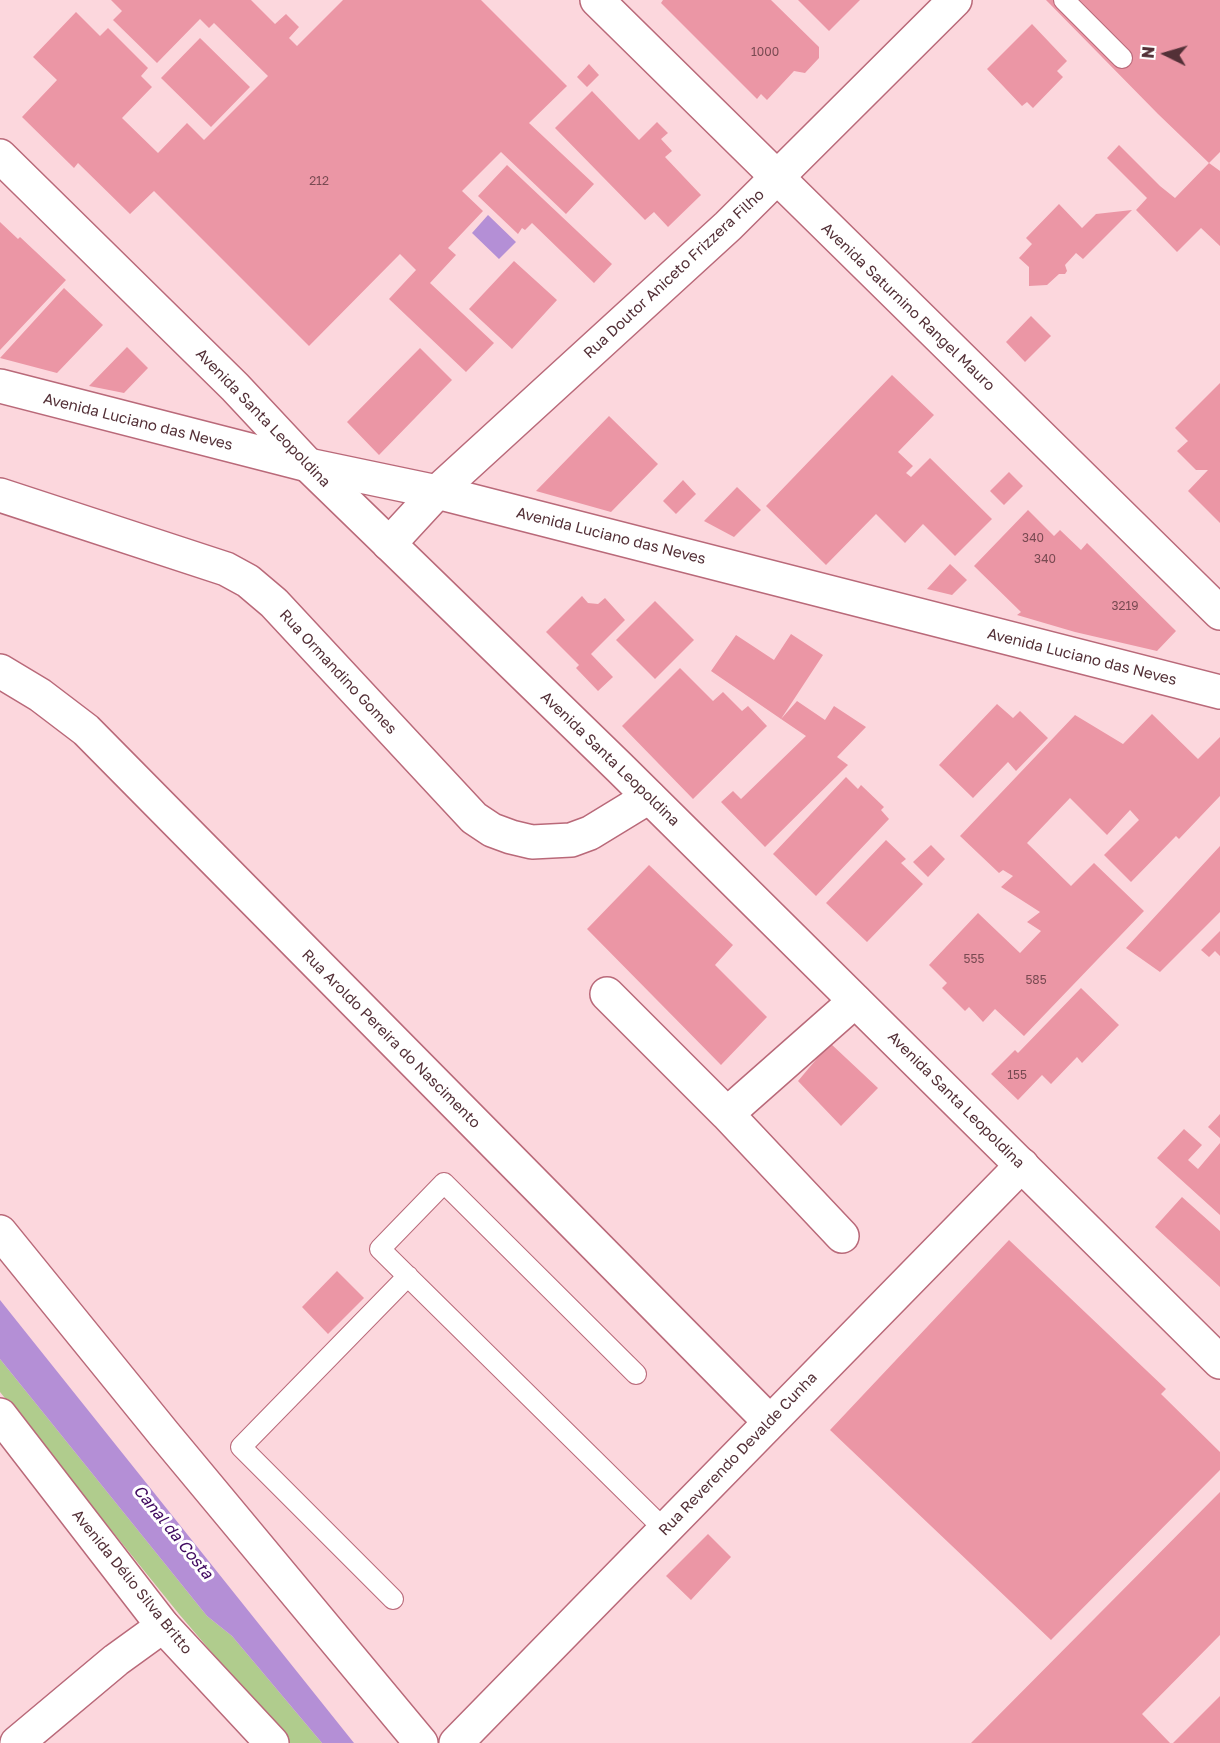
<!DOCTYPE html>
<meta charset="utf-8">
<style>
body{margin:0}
#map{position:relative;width:1220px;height:1743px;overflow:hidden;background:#fcd7dd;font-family:"Golos Text",sans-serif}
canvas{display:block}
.north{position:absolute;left:1136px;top:24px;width:60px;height:60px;-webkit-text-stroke:4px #fff;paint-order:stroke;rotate:275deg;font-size:16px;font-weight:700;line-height:24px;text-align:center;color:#533037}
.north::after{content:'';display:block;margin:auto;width:21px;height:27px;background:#533037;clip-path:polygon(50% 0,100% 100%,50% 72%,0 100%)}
</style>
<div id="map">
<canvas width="1220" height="1743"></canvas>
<div class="north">N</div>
</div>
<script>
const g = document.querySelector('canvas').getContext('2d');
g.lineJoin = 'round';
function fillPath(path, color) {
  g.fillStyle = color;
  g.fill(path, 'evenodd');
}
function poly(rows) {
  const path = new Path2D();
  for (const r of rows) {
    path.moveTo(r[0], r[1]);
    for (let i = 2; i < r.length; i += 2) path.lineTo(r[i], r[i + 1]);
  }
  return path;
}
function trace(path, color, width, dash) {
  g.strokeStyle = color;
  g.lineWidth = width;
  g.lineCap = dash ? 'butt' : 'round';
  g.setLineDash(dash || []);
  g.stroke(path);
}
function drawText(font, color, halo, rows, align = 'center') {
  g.font = font + ' "Golos Text",sans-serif';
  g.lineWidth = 6;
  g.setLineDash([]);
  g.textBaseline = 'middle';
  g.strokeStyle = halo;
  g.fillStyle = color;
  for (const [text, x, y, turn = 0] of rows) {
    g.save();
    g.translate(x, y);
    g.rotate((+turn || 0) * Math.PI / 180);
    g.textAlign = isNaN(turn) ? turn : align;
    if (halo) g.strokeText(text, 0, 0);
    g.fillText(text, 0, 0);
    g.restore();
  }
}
fillPath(poly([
 [0,1359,207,1616,232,1636,322,1743,289,1743,179,1614,0,1392]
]), '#b0cc8d');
fillPath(poly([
 [488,215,516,242,499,259,472,233],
 [0,1300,354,1743,322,1743,232,1636,207,1616,0,1359]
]), '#b48fd6');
fillPath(poly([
 [111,0,251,0,275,24,286,14,299,27,289,38,297,46,343,0,481,0,567,86,529,123,594,184,566,214,501,152,462,191,483,211,448,248,456,255,430,283,494,343,466,372,389,299,416,270,400,254,309,346,154,191,130,214,78,163,74,168,22,117,57,80,33,57,76,12,100,36,108,28,148,68,141,76,152,87,122,118,158,153,187,123,204,140,268,76,214,23,209,28,200,19,157,63,113,20,122,11],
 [663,0,771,0,819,47,819,58,805,73,794,71,767,100,761,94,757,99,661,3],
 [798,0,860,0,829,31],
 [1046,0,1220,0,1220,152,1209,163,1158,114],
 [1032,24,1067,61,1057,71,1063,77,1033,108,1027,102,1022,106,987,69],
 [200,38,250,87,211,127,161,78],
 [589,64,599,75,587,87,577,77],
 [592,91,639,140,657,122,668,133,661,139,672,151,665,157,701,195,668,227,654,212,645,220,555,128],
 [1119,145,1160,186,1175,198,1209,163,1220,171,1220,246,1201,228,1177,252,1136,210,1147,198,1107,158],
 [507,165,612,264,594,283,532,223,525,230,522,228,518,234,478,196],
 [1059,204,1082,228,1096,214,1132,210,1083,259,1076,253,1065,265,1067,271,1065,274,1059,274,1047,285,1029,286,1029,267,1019,258,1032,244,1026,238],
 [0,222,18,239,20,237,66,280,0,350],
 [514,261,557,300,512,349,469,309],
 [64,288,103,325,57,373,0,358],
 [1031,316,1051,336,1025,362,1006,342],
 [127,347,148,368,124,393,89,386],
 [420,348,452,380,379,455,347,422],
 [892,375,934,415,898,452,913,466,906,473,911,477,930,458,992,519,955,556,923,524,905,543,876,514,826,565,766,506],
 [1220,383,1220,523,1188,491,1208,470,1196,470,1177,451,1188,441,1175,428],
 [609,416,658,464,611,512,536,491],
 [1009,472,1023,486,1004,505,990,491],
 [683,480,696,494,676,514,663,501],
 [737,487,761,510,734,537,704,521],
 [1028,510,1054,536,1060,530,1081,550,1087,543,1176,631,1157,651,1075,632,1017,615,1021,612,974,566],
 [950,564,967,580,952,595,927,589],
 [582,596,588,603,598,604,605,598,625,620,591,654,613,677,598,691,576,668,579,665,546,632],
 [655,601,694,640,655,679,616,640],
 [791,634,823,655,781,719,711,671,736,635,774,660],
 [680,668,713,701,723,692,742,711,748,706,767,726,693,799,622,726],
 [797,701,825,720,834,706,866,727,837,757,848,765,765,847,721,802,733,791,741,799,806,736,781,719],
 [997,704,1013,718,1020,711,1048,738,1016,771,1008,762,973,798,939,765],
 [1152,714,1198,759,1220,737,1220,796,1179,839,1176,836,1131,882,1104,855,1139,820,1130,810,1107,835,1070,798,1027,843,1071,886,1094,863,1144,911,1024,1036,995,1009,983,1022,969,1007,965,1011,942,988,947,983,929,965,978,913,1020,953,1041,931,1027,922,1040,912,1001,887,1013,876,1003,870,999,873,960,836,1075,715,1123,744],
 [846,777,858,789,861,785,884,807,881,810,889,819,816,896,773,854],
 [886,840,906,859,901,863,923,884,867,942,826,903],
 [931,845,945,859,928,877,913,862],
 [1220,846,1220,912,1160,972,1126,948],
 [649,865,733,945,715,965,767,1017,721,1065,587,929],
 [1220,931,1220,956,1215,951,1209,957,1201,950],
 [1081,988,1119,1025,1082,1063,1077,1057,1051,1084,1042,1075,1018,1100,991,1074,1015,1050,1018,1053],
 [830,1043,878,1088,841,1126,798,1081],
 [1220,1114,1220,1138,1208,1127],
 [1184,1129,1202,1145,1188,1160,1198,1169,1220,1143,1220,1215,1157,1158],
 [1182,1197,1220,1231,1220,1287,1155,1227],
 [1009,1240,1166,1389,1161,1394,1220,1452,1220,1470,1051,1640,830,1430],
 [337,1271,364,1298,328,1334,302,1307],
 [1220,1492,1220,1635,1142,1714,1170,1743,971,1743],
 [708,1534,731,1557,691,1600,666,1576],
 [1220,1696,1220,1743,1173,1743]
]), '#eb96a5');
const service = poly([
 [1064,0,1122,58],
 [636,1374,444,1183,380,1249,664,1529],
 [393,1599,241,1447,408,1276]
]);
const minor = poly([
 [0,495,226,569,248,581,274,603,474,818,492,830,511,837,532,842,571,840,590,833,649,797],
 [389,544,437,492,728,226,955,0],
 [0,671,40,695,86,730,770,1422],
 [607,994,727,1114,842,1236],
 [727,1114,855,1001],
 [0,1232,164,1434,421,1743],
 [456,1743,1022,1165]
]);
const tertiary = poly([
 [597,0,1220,613],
 [0,156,235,387,308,465,620,768,1220,1362],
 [17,1743,116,1660,163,1626]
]);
const secondary = poly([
 [0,1415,163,1626,272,1743]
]);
const primary = poly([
 [0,386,308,465,437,492,1220,692]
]);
trace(service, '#b96979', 22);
trace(minor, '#b96979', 36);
trace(tertiary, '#b96979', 36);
trace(secondary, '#b96979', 36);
trace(primary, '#b96979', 36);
trace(service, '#fff', 20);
trace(minor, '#fff', 33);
trace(tertiary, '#fff', 33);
trace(secondary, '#fff', 33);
trace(primary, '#fff', 33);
drawText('12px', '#794a52', null, [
 ["1000",765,52],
 ["212",319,181],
 ["340",1033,538],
 ["340",1045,559],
 ["3219",1125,606],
 ["555",974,959],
 ["585",1036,980],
 ["155",1017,1075]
]);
drawText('15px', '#533037', '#fff', [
 ["Rua Doutor Aniceto Frizzera Filho",674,274,-43],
 ["Avenida Saturnino Rangel Mauro",908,307,44],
 ["Avenida Santa Leopoldina",263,418,46],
 ["Avenida Luciano das Neves",138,422,14],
 ["Avenida Luciano das Neves",611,536,14],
 ["Avenida Luciano das Neves",1082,657,14],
 ["Rua Ormandino Gomes",338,672,47],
 ["Avenida Santa Leopoldina",610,759,44],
 ["Rua Aroldo Pereira do Nascimento",391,1039,45],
 ["Avenida Santa Leopoldina",956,1100,45],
 ["Rua Reverendo Devalde Cunha",738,1454,-46],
 ["Avenida Délio Silva Britto",132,1582,51]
]);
drawText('italic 16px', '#400960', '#fff', [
 ["Canal da Costa",173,1532,51]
]);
</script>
